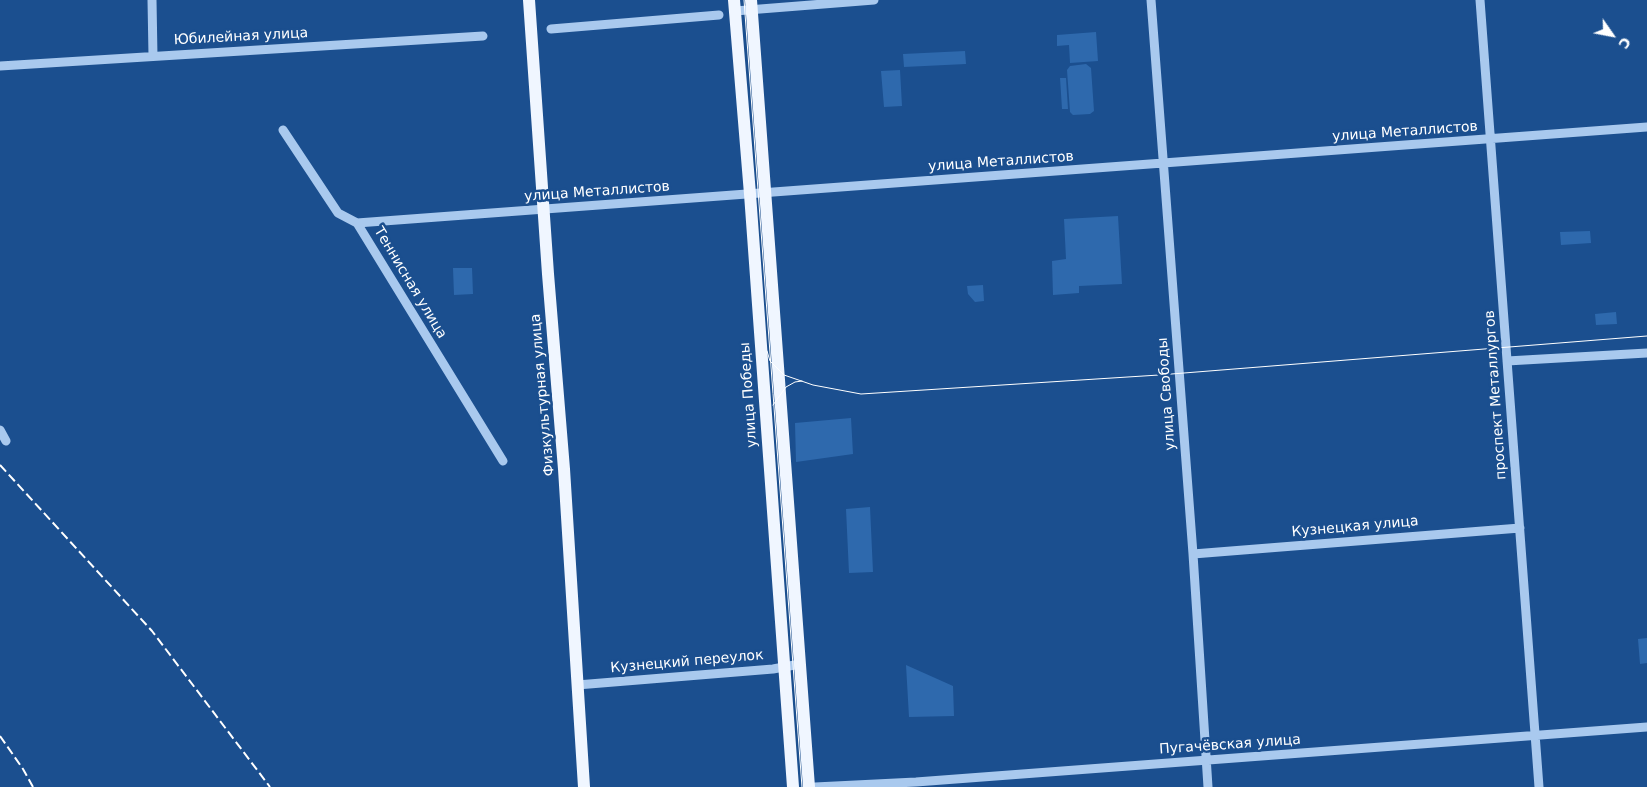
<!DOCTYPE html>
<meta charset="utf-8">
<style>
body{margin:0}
#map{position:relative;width:1647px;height:787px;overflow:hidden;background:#1b4f8f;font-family:"DejaVu Sans",sans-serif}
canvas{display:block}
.north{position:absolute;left:1587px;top:10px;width:50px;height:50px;-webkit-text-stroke:4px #1b4f8f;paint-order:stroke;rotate:123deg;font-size:14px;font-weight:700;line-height:20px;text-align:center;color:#fff}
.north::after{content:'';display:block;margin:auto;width:18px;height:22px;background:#fff;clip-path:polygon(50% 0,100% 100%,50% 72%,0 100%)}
</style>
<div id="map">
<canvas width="1647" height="787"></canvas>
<div class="north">С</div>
</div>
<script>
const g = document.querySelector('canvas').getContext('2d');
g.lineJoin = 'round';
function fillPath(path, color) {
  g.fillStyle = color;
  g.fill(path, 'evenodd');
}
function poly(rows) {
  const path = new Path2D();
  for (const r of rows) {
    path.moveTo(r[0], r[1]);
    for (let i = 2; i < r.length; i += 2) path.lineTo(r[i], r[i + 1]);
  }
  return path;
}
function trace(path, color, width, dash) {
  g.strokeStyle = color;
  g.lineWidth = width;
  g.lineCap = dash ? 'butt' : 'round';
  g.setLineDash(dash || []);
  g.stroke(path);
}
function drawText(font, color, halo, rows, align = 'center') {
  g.font = font + ' "DejaVu Sans",sans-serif';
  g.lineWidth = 5;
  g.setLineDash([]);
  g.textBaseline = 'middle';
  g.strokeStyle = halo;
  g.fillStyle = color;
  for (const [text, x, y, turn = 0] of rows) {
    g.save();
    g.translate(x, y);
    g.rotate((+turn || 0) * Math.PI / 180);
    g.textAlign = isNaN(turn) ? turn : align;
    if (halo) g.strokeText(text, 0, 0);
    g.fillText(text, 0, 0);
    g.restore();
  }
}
fillPath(poly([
 [1096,32,1098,61,1070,63,1069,45,1057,46,1057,35],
 [965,51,966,64,904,67,903,54],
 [1086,64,1091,68,1094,111,1090,114,1073,115,1070,112,1067,70,1070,66],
 [900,70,902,106,884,107,881,71],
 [1060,78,1066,78,1068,109,1062,109],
 [1118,216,1122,284,1079,286,1079,293,1053,295,1052,261,1066,259,1064,219],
 [1590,231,1591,243,1561,245,1560,232],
 [453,268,472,268,473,294,454,295],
 [983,285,984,301,975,302,968,294,967,286],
 [1616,312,1617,324,1596,325,1595,314],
 [851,418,853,454,796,462,795,423],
 [870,507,873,572,849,573,846,509],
 [1647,638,1647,663,1640,664,1638,639],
 [906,665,953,686,954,716,909,717]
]), '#2e69ad');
trace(poly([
 [152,0,153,56],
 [1151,0,1193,554,1208,787],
 [1480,0,1539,787],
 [735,11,874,0],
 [551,29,719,15],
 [0,66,483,36],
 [283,130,338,213,357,223,503,461],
 [357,223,1647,127],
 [1507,361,1647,353],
 [0,430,6,441],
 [1193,554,1520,528],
 [577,685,773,669,800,664],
 [815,787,916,782,1647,727]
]), '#a9c9ee', 9);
trace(poly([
 [529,0,548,274,564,469,584,787],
 [734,0,750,194,793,787],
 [751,0,809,787]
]), '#f0f6ff', 12);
trace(poly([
 [744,0,802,787],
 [767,351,770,361,784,375,813,385,861,394,1159,375,1647,336],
 [773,405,786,387,795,382,802,381]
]), '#fff', 1);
trace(poly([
 [0,465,152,631,270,787],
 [0,736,23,769,33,787]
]), '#fff', 2, [9, 4]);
drawText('14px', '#fff', '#1b4f8f', [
 ["Юбилейная улица",241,37,-3],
 ["улица Металлистов",1405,132,-4],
 ["улица Металлистов",1001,162,-4],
 ["улица Металлистов",597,192,-4],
 ["Теннисная улица",410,283,59],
 ["улица Свободы",1167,394,-94],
 ["Физкультурная улица",543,395,-95],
 ["улица Победы",749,395,-94],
 ["проспект Металлургов",1496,395,-94],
 ["Кузнецкая улица",1355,527,-5],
 ["Кузнецкий переулок",687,662,-5],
 ["Пугачёвская улица",1230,745,-4]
]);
</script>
